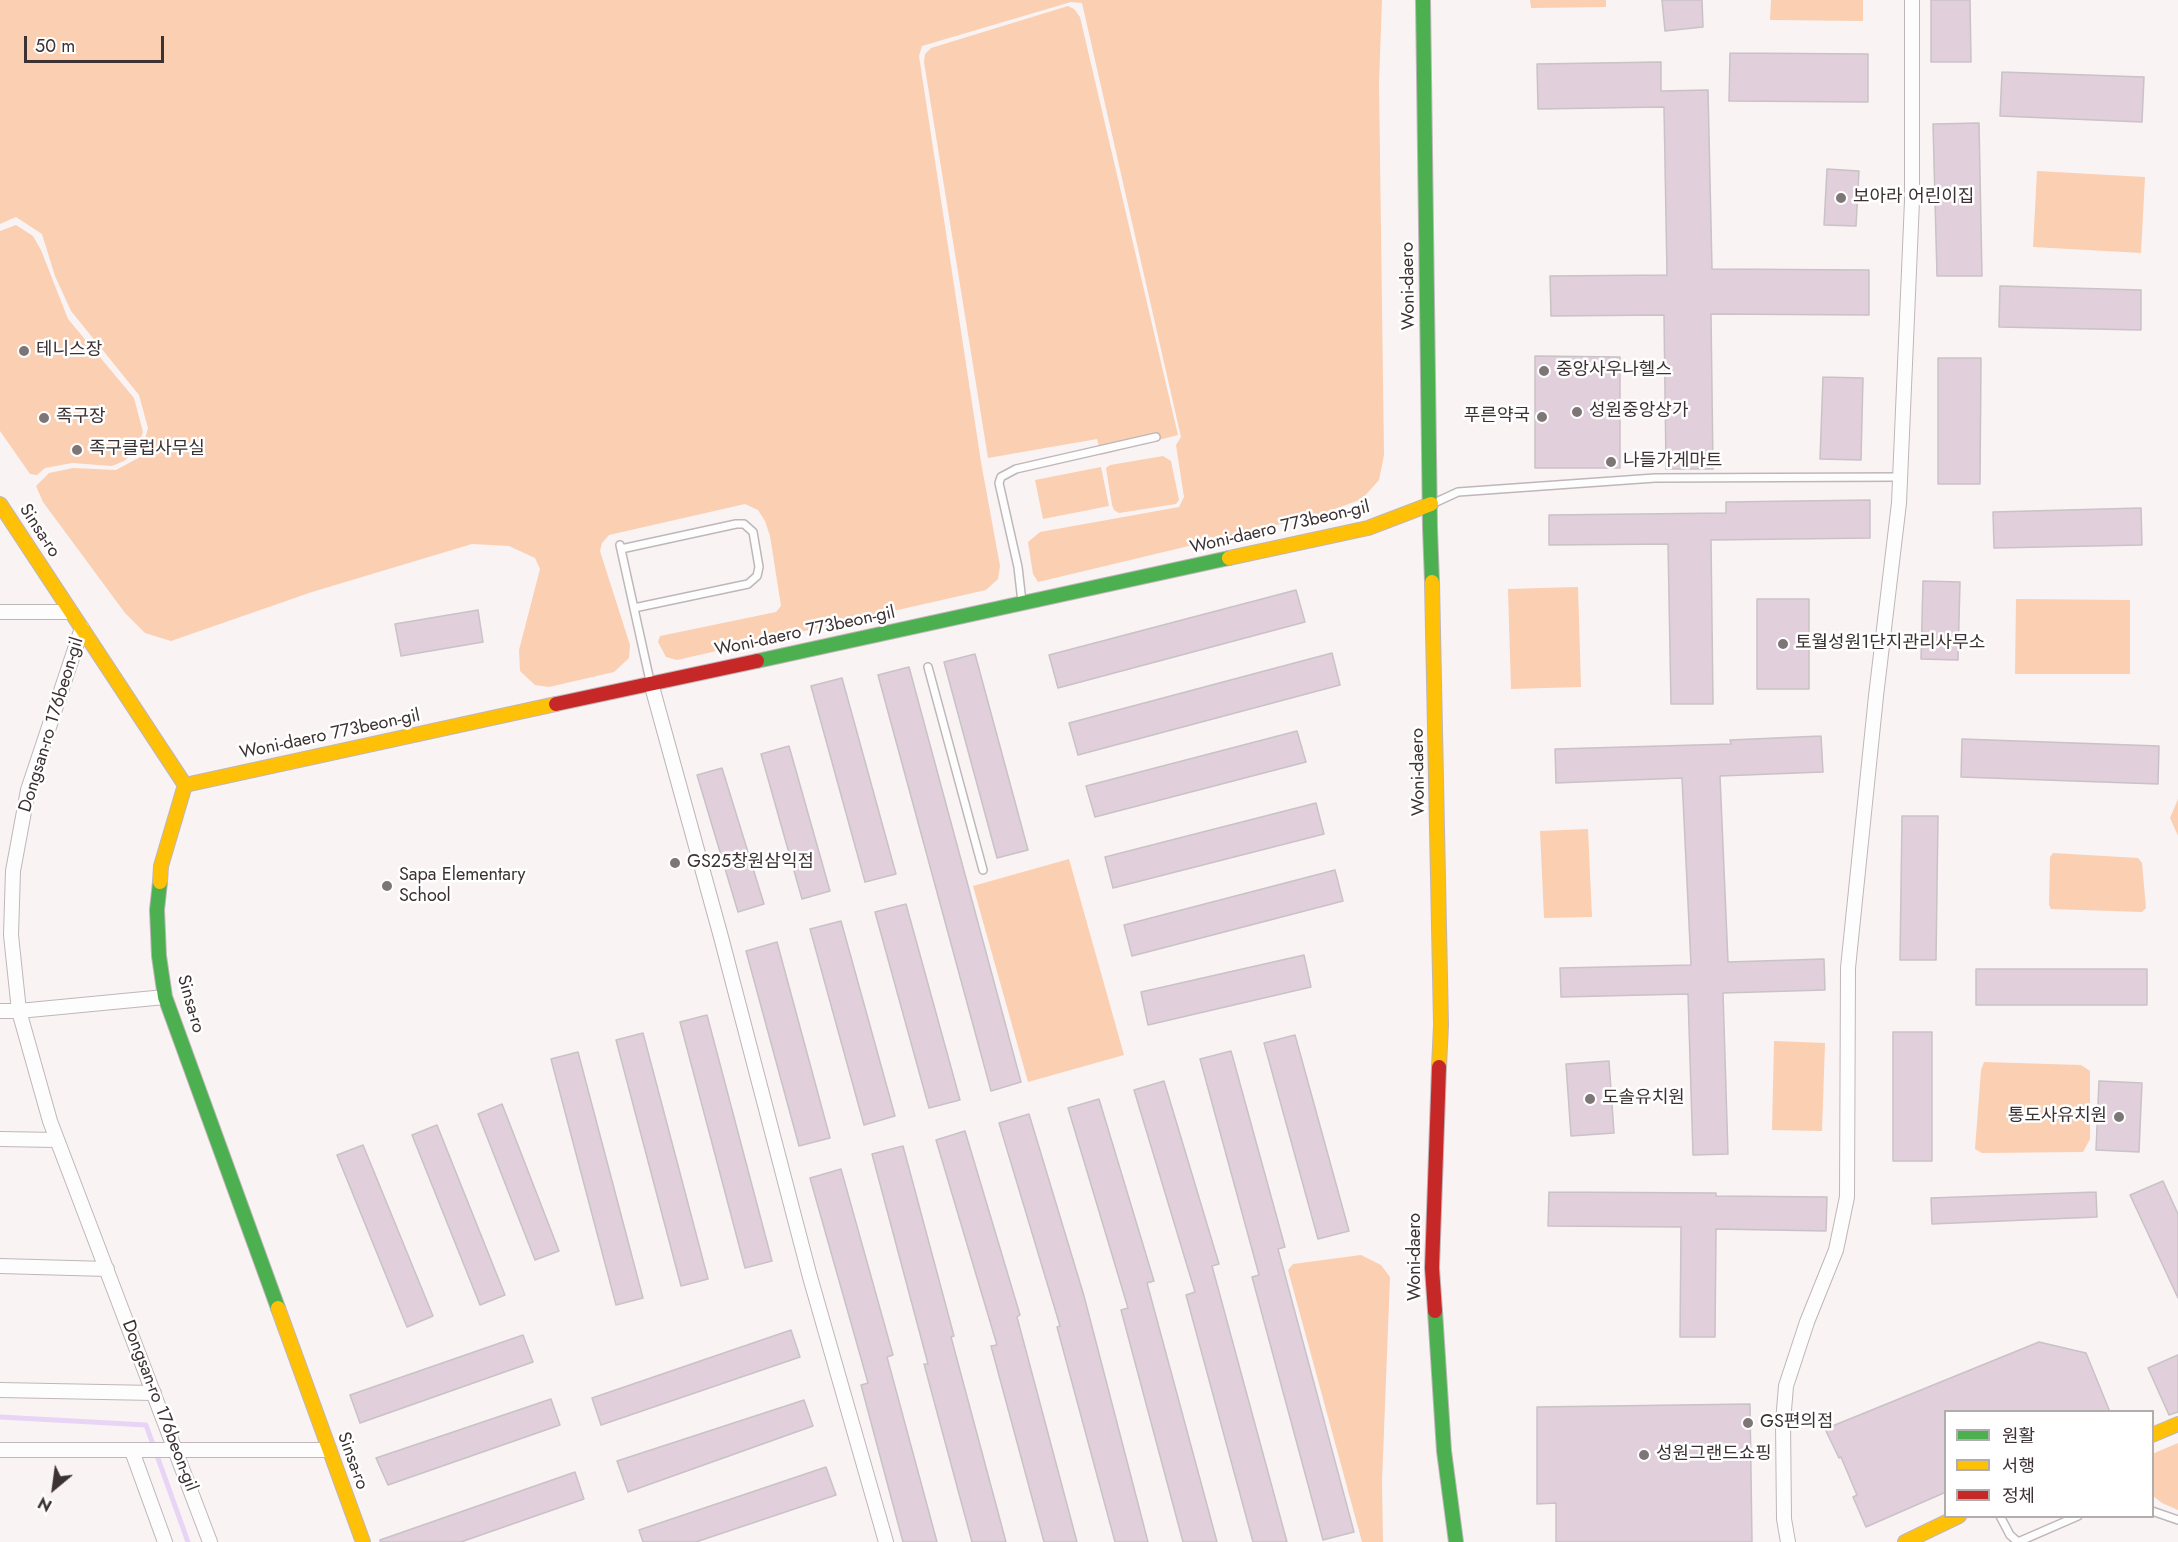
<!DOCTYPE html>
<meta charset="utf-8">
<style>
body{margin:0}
#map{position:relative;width:2178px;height:1542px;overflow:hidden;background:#f9f3f4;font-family:Jost,"Noto Sans KR",sans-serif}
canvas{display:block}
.legend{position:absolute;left:1944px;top:1410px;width:210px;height:108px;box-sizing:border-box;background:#fff;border:2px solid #b1adad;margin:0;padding:8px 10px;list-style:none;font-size:18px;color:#3c3133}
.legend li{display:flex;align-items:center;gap:12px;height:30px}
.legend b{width:30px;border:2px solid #b1adad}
.north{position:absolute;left:24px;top:1458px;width:60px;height:60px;-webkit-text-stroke:4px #fff;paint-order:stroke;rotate:209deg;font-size:16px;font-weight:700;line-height:24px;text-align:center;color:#3c3133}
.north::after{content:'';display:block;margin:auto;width:21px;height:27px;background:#3c3133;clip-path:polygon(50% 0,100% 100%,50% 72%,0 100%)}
.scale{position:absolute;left:24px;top:36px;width:140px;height:27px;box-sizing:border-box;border:3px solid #3c3133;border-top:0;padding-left:8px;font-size:18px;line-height:21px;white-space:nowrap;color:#3c3133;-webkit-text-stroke:4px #fff;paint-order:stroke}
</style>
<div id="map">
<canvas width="2178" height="1542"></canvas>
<ul class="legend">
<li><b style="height:8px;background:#4caf50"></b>원활</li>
<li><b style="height:8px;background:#ffc107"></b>서행</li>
<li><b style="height:8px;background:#c62828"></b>정체</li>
</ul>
<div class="north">N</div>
<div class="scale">50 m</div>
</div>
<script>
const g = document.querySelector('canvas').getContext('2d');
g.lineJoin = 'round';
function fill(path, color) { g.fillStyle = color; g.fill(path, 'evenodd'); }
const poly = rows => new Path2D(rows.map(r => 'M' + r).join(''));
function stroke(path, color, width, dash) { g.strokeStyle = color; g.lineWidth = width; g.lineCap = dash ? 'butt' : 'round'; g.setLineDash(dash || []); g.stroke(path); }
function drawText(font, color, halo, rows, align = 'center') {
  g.font = font + ' Jost,"Noto Sans KR",sans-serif'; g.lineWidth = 5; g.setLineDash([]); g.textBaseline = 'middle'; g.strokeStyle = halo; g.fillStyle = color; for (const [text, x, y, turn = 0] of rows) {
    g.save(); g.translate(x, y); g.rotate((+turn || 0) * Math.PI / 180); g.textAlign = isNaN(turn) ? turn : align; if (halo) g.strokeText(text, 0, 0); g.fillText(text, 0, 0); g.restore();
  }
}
const green = poly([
 [0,0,1382,0,1379,83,1384,455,1379,480,1362,499,1319,515,1038,582,1033,574,1028,542,1040,532,1179,507,1184,497,1176,445,1181,437,1082,3,1071,2,922,46,919,56,981,462,1000,566,998,579,986,590,677,660,666,657,658,642,660,636,776,612,781,606,770,536,765,521,758,510,745,504,609,535,602,543,600,551,630,645,629,658,614,672,549,687,535,685,520,671,519,650,540,569,535,558,509,546,472,544,312,592,171,641,145,633,125,613,43,502,36,486,49,473,73,468,116,470,140,457,148,428,139,395,71,311,55,276,42,234,16,217,0,224],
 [1530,0,1606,0,1606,7,1531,8],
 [1771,0,1863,0,1863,21,1770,20],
 [1068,6,1074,9,1080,17,1178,435,1101,455,1097,439,988,458,924,62,925,54,931,48],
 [2037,171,2145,177,2141,253,2033,247],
 [16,225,33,236,41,250,68,319,134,398,143,432,136,451,124,461,112,466,72,463,45,468,37,475,30,474,0,431,0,231],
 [1163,456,1171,461,1179,500,1176,504,1119,513,1114,510,1112,505,1106,468,1110,465],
 [1101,467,1109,506,1043,519,1035,480],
 [1578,587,1581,687,1511,689,1508,589],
 [2016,599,2130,600,2130,674,2015,674],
 [2178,799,2178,836,2170,818],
 [1588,829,1592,917,1544,918,1540,831],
 [2053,853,2138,858,2142,863,2146,908,2142,912,2051,909,2049,905,2050,857],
 [1069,859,1124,1055,1028,1082,973,886],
 [1774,1041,1825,1043,1822,1131,1772,1130],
 [1984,1062,2081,1065,2090,1071,2090,1139,2083,1152,1982,1153,1975,1149,1981,1070],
 [1361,1255,1381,1265,1390,1277,1382,1482,1383,1542,1362,1542,1288,1270,1293,1264],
 [2178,1443,2178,1510,2162,1503,2153,1496,2152,1454]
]);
const stream = poly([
 [0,1417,146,1425,188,1542]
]);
const building = poly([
 [1662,0,1702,0,1703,27,1665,31,1662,0],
 [1931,0,1970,0,1971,62,1931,62,1931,0],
 [1730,53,1868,54,1868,102,1729,101,1730,53],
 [1661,62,1661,91,1708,90,1712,269,1869,270,1869,315,1711,314,1713,469,1666,469,1664,315,1551,316,1550,276,1667,275,1664,107,1538,109,1537,64,1661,62],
 [2002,72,2144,77,2142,122,2000,116,2002,72],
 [1979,123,1982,276,1937,276,1933,124,1979,123],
 [1827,169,1859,171,1856,226,1824,225,1827,169],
 [2000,286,2141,290,2141,330,1999,327,2000,286],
 [1535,356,1620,357,1620,468,1535,468,1535,356],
 [1938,358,1981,358,1980,484,1938,484,1938,358],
 [1823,377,1863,378,1861,460,1820,459,1823,377],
 [1870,500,1870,538,1711,540,1713,704,1671,704,1668,544,1549,545,1549,515,1726,513,1726,502,1870,500],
 [2141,508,2142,545,1994,548,1993,512,2141,508],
 [1923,581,1960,582,1958,660,1921,659,1923,581],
 [1296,590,1305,622,1058,688,1049,655,1296,590],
 [1757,599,1809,599,1809,689,1757,689,1757,599],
 [478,610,483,642,401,656,395,624,478,610],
 [1332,653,1340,685,1078,755,1069,723,1332,653],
 [975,654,1028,850,997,858,944,662,975,654],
 [909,667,1021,1082,991,1091,878,675,909,667],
 [842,678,896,874,865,882,811,686,842,678],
 [1297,731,1306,762,1095,817,1086,786,1297,731],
 [1821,736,1823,772,1720,776,1728,962,1824,959,1825,990,1723,993,1728,1154,1693,1155,1688,994,1561,997,1560,968,1691,965,1682,778,1556,783,1555,749,1731,744,1730,740,1821,736],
 [1962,739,2159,746,2158,784,1961,777,1962,739],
 [789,746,830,891,802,899,761,754,789,746],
 [722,768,764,904,738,912,697,775,722,768],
 [1316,803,1324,834,1113,888,1105,857,1316,803],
 [1902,816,1938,816,1936,960,1900,960,1902,816],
 [1335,870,1343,901,1132,956,1124,925,1335,870],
 [906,904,960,1100,929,1108,875,912,906,904],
 [841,921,895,1116,864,1125,810,929,841,921],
 [777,942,830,1138,799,1146,746,951,777,942],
 [1304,955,1311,987,1148,1025,1141,992,1304,955],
 [1976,969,2147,969,2147,1005,1976,1005,1976,969],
 [707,1015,772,1261,745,1268,680,1022,707,1015],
 [1893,1032,1932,1032,1932,1161,1893,1161,1893,1032],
 [643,1033,708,1279,681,1286,616,1040,643,1033],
 [1295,1035,1349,1231,1318,1239,1264,1043,1295,1035],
 [1231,1051,1285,1247,1278,1249,1354,1532,1323,1540,1252,1277,1259,1275,1200,1059,1231,1051],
 [578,1052,643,1298,616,1305,551,1059,578,1052],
 [1609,1061,1614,1133,1571,1136,1566,1064,1609,1061],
 [1164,1081,1219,1264,1212,1266,1287,1542,1253,1542,1186,1295,1195,1292,1134,1090,1164,1081],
 [2099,1081,2142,1083,2139,1152,2096,1150,2099,1081],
 [1099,1099,1154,1281,1147,1283,1217,1542,1183,1542,1121,1310,1128,1308,1068,1108,1099,1099],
 [502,1104,559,1251,535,1260,478,1114,502,1104],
 [1029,1114,1084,1296,1148,1542,1115,1542,1057,1327,1060,1326,999,1123,1029,1114],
 [437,1125,505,1295,480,1305,412,1135,437,1125],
 [965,1131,1020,1315,1017,1317,1077,1542,1044,1542,991,1346,997,1345,936,1140,965,1131],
 [363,1145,433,1316,407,1327,337,1155,363,1145],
 [903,1146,954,1336,951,1337,1006,1542,972,1542,924,1364,928,1364,872,1154,903,1146],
 [841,1169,893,1355,887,1357,937,1542,903,1542,861,1385,868,1383,810,1178,841,1169],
 [2163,1181,2178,1214,2178,1298,2130,1195,2163,1181],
 [1549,1192,1716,1193,1716,1196,1827,1197,1826,1231,1716,1229,1715,1337,1680,1337,1681,1227,1548,1226,1549,1192],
 [2096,1192,2097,1217,1932,1224,1931,1198,2096,1192],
 [791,1330,800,1357,601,1425,592,1398,791,1330],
 [523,1335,533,1362,360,1423,350,1395,523,1335],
 [2039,1342,2086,1353,2110,1412,1946,1412,1946,1492,1866,1527,1853,1497,1857,1495,1841,1457,1839,1458,1825,1429,2039,1342],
 [2178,1355,2178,1412,2169,1415,2148,1368,2178,1355],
 [551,1399,560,1425,388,1485,376,1458,551,1399],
 [804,1400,813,1426,628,1492,617,1461,804,1400],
 [1750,1404,1752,1542,1556,1542,1556,1503,1537,1504,1537,1407,1750,1404],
 [826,1467,836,1495,696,1542,643,1542,639,1530,826,1467],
 [575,1472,584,1499,461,1542,380,1542,380,1540,575,1472]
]);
const lane = poly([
 [1434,503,1458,492,1655,478,1900,477],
 [620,545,650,681],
 [621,549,736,524,744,524,753,532,759,567,757,576,748,584,634,608],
 [1022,602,1018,567,999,483,1001,477,1016,469,1156,437],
 [928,667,983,870],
 [2152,1511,2178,1520],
 [2000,1516,2010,1535,2018,1542,2078,1516]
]);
const street = poly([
 [0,612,71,612],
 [82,628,28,790,13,871,11,935,19,1011,50,1121,210,1542],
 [651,683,721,937,810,1277,886,1542],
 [0,1011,19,1011,165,997],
 [0,1139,57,1140],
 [0,1266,107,1269],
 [0,1390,154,1393],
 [0,1450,329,1450],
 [132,1451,165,1542],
 [1788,1542,1784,1519,1783,1422,1786,1386,1807,1322,1836,1250,1847,1197,1848,968,1876,696,1899,503,1912,201,1912,0]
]);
const fast = poly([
 [1423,0,1430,528,1432,582],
 [757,661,1229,558],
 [160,882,157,910,159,956,165,997,278,1308],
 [1435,1311,1444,1451,1456,1542]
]);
const slow = poly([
 [0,504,185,785,161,866,160,882],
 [1229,558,1368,528,1431,504],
 [1432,582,1441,1025,1439,1067],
 [185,785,556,704],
 [278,1308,363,1542],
 [2152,1435,2178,1424],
 [1905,1542,1959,1516]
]);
const jam = poly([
 [556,704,757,661],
 [1435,1311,1432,1268,1439,1067]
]);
const markers = [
 [1841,198,6,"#7e7577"],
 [24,351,6,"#7e7577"],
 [1544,371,6,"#7e7577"],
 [1577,412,6,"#7e7577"],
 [1542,417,6,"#7e7577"],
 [44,418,6,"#7e7577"],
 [77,450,6,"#7e7577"],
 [1611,462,6,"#7e7577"],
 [1783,644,6,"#7e7577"],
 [675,863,6,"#7e7577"],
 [387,886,6,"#7e7577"],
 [1590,1099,6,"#7e7577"],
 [2119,1117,6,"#7e7577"],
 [1748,1423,6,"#7e7577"],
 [1644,1455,6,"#7e7577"]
];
const poiNames = [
 ["보아라 어린이집",1853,198],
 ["테니스장",36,351],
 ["중앙사우나헬스",1556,371],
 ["성원중앙상가",1589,412],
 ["푸른약국",1530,417,"right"],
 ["족구장",56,418],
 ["족구클럽사무실",89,450],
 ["나들가게마트",1623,462],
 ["토월성원1단지관리사무소",1795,644],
 ["GS25창원삼익점",687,863],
 ["Sapa Elementary",399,876],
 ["School",399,897],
 ["도솔유치원",1602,1099],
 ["통도사유치원",2107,1117,"right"],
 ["GS편의점",1760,1423],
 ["성원그랜드쇼핑",1656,1455]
];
const streetNames = [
 ["Woni-daero",1409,286,-91],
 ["Woni-daero 773beon-gil",1280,528,-13],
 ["Sinsa-ro",39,531,57],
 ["Woni-daero 773beon-gil",805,632,-12],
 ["Dongsan-ro 176beon-gil",52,725,-73],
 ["Woni-daero 773beon-gil",330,735,-12],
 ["Woni-daero",1419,772,-91],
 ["Sinsa-ro",190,1004,74],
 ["Woni-daero",1416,1257,-90],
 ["Dongsan-ro 176beon-gil",159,1406,69],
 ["Sinsa-ro",352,1461,70]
];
fill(green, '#fbcfb2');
stroke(stream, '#e8d4f5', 5);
fill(building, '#e1cfdb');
stroke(building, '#c9c2c6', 1.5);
stroke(lane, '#bfb6b9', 10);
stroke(street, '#bfb6b9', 16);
stroke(fast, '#bfb6b9', 16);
stroke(slow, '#bfb6b9', 16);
stroke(jam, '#bfb6b9', 16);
stroke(lane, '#fefdfd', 7);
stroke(street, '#fefdfd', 14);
stroke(fast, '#4caf50', 14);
stroke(slow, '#ffc107', 14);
stroke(jam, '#c62828', 14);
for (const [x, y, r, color] of markers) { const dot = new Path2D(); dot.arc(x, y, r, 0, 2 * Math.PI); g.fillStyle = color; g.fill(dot); stroke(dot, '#fff', 2); }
drawText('18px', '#3c3133', '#fff', poiNames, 'left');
drawText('18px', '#3c3133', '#fff', streetNames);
</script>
